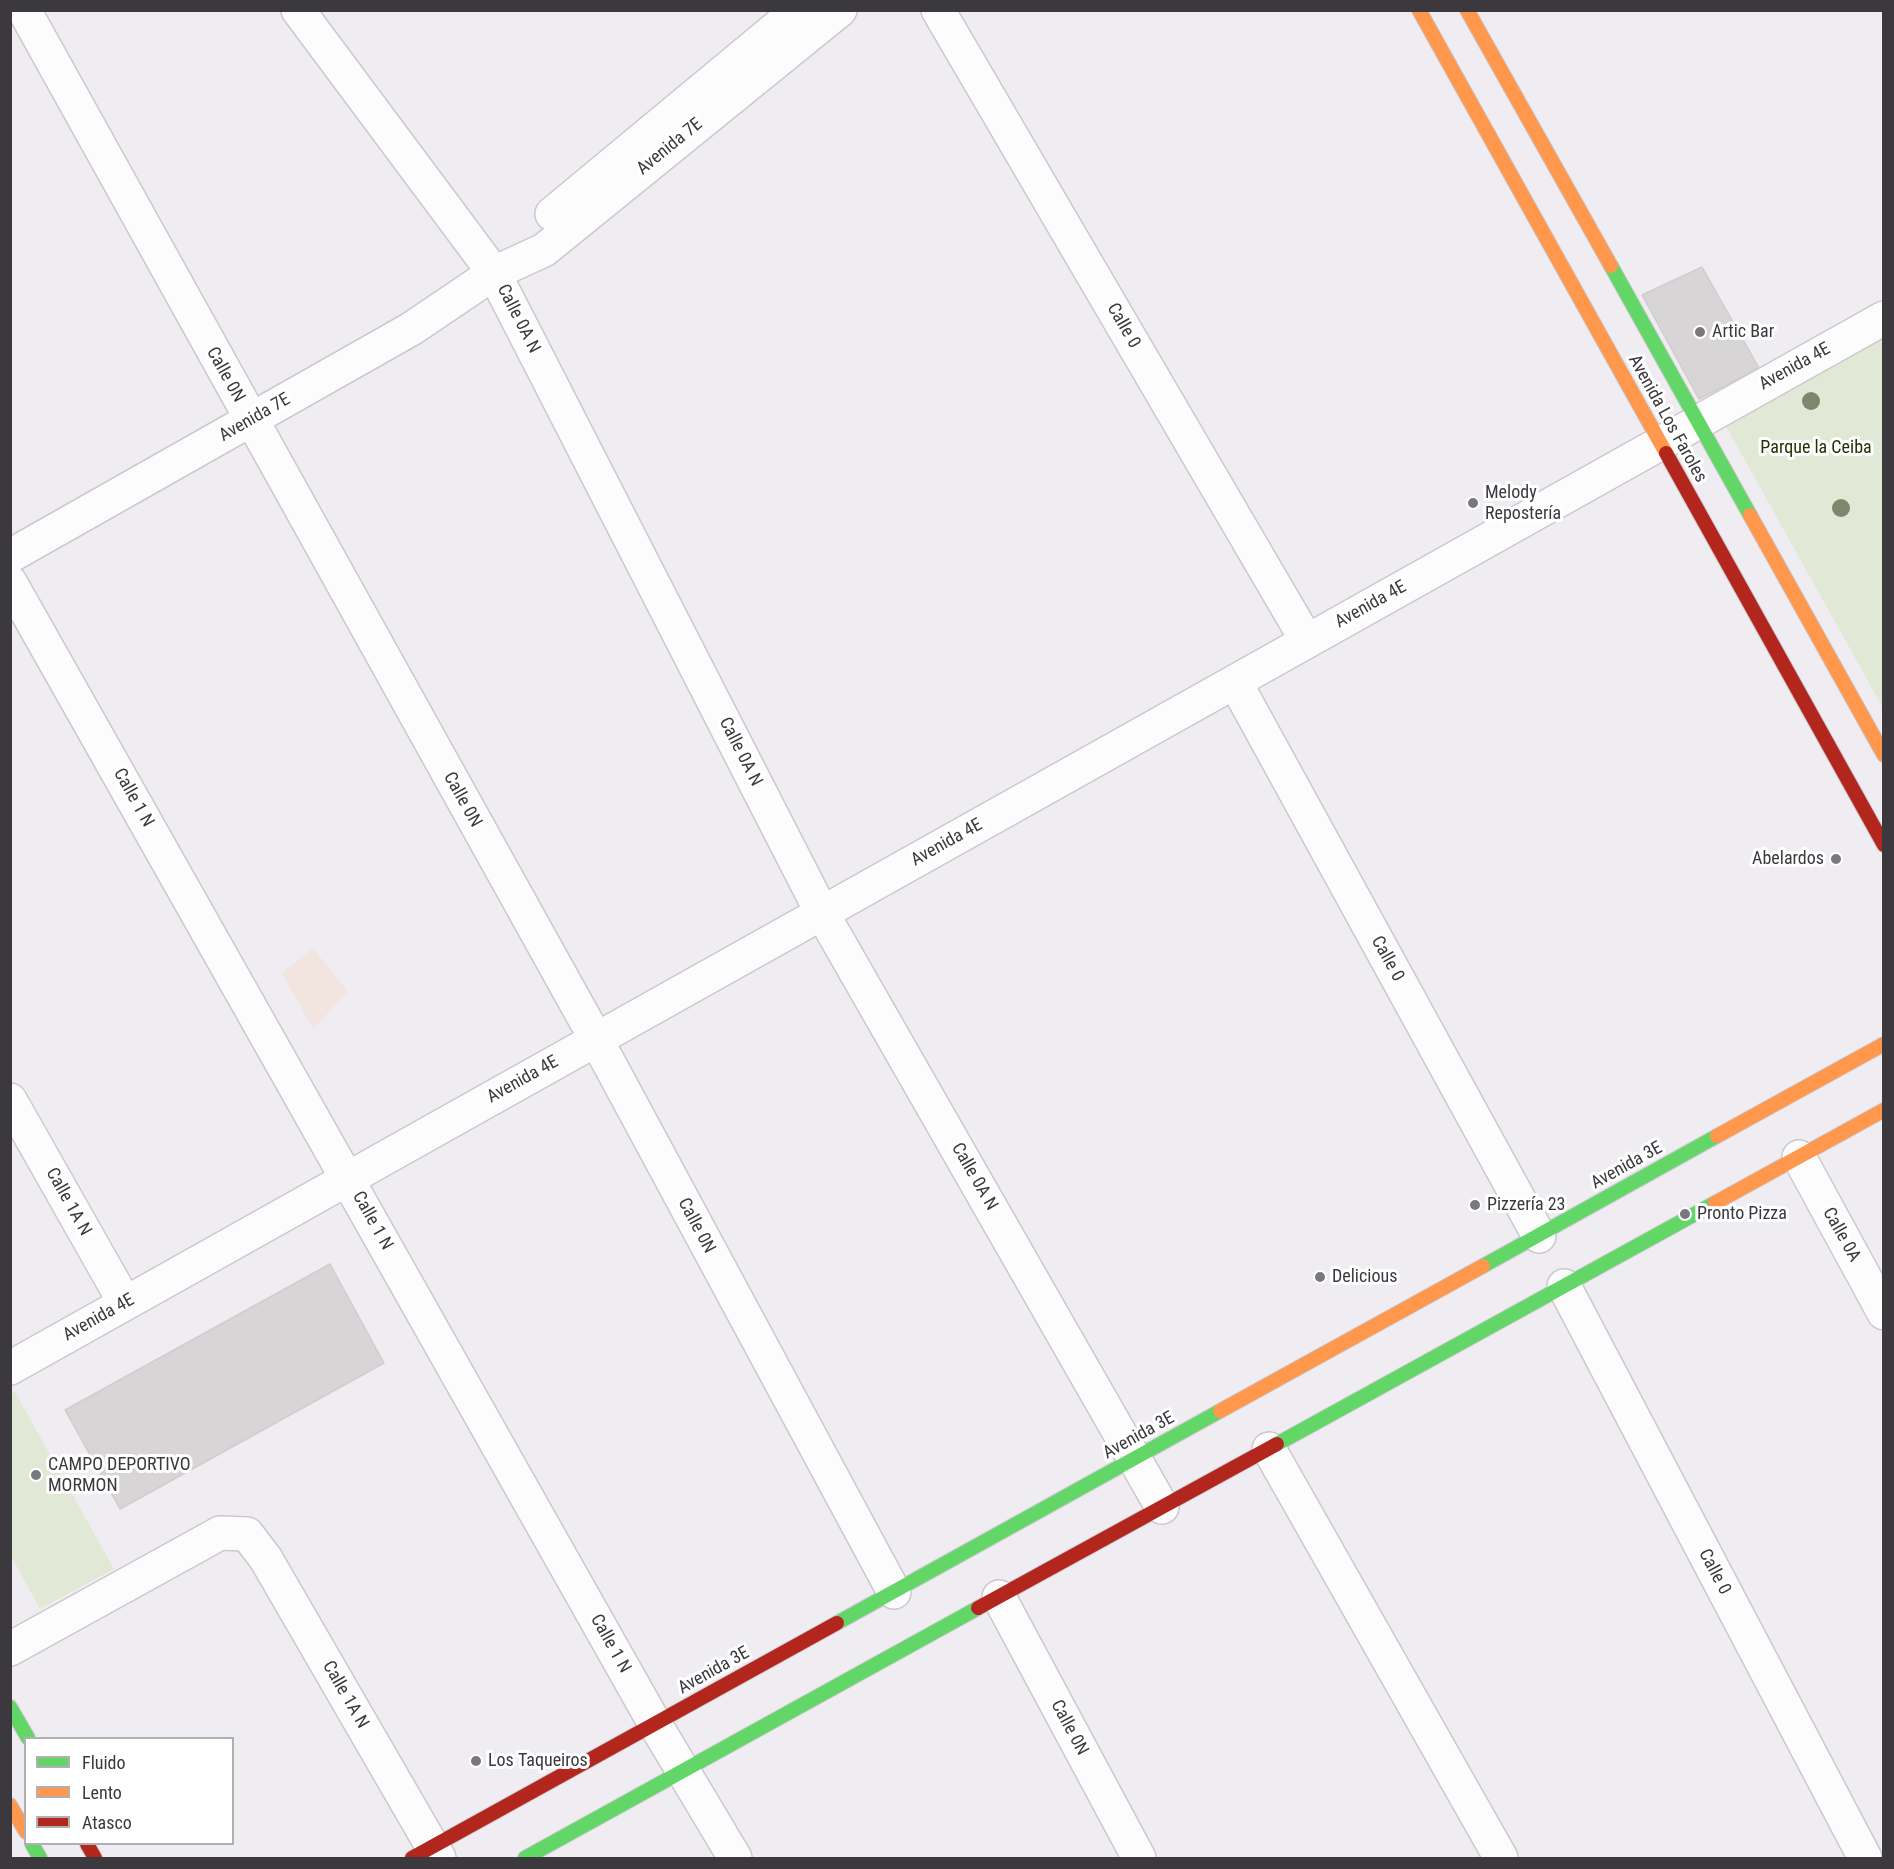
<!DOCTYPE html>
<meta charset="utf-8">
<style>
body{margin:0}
#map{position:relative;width:1894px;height:1869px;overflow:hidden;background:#efedf2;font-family:"Roboto Condensed",sans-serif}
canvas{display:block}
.frame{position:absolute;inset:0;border:12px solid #3b393d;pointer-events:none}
.legend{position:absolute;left:24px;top:1737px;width:210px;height:108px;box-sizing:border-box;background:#fff;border:2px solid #b1b0b1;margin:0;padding:8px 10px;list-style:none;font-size:18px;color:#3b393d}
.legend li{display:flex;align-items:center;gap:12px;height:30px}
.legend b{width:30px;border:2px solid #b1b0b1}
</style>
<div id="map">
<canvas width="1894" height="1869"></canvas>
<div class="frame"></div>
<ul class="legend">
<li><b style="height:8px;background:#63d668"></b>Fluido</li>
<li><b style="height:8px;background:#ff974d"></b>Lento</li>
<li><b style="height:8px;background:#b3261e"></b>Atasco</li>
</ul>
</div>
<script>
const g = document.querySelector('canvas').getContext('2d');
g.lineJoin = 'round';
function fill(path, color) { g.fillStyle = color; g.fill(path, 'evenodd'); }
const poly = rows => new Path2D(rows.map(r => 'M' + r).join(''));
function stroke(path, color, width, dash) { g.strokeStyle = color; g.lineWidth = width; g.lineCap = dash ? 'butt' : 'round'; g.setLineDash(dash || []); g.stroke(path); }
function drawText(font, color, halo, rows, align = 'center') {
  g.font = font + ' "Roboto Condensed",sans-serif'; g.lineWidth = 6; g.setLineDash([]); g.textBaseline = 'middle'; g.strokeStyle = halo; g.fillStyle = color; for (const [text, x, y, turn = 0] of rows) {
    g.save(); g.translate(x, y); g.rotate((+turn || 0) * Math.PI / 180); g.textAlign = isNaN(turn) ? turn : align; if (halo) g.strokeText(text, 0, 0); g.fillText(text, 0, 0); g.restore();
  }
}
const commercial = poly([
 [313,948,348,992,313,1029,282,973]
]);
const green = poly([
 [1883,335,1883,708,1723,421],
 [15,1392,114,1569,40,1609,11,1556,10,1394]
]);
const building = poly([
 [1702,267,1759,368,1699,399,1642,295,1702,267],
 [330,1264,384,1363,120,1509,65,1410,330,1264]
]);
const street = poly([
 [24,10,596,1039,894,1592],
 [298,10,494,273,822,913,1162,1507],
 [938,10,1307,641],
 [552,214,798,10],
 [10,556,411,329,494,273,544,250,840,10],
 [10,582,655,1724,735,1858],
 [1235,682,1539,1236],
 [10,1100,125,1303],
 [1799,1157,1884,1313],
 [1564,1286,1865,1858],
 [10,1368,1884,318],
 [1269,1449,1501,1858],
 [999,1597,1139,1858],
 [10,1649,220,1533,247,1534,266,1559,439,1858]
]);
const fast = poly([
 [1611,266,1750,515],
 [1483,1266,1717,1136],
 [1277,1444,1715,1203],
 [837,1623,1220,1411],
 [10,1707,28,1738],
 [32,1844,40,1858],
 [525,1858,978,1608]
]);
const slow = poly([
 [1419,10,1666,453],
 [1467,10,1611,266],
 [1750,515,1884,755],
 [1717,1136,1884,1044],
 [1715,1203,1884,1110],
 [1220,1411,1483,1266],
 [10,1805,26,1832]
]);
const jam = poly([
 [1666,453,1884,845],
 [978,1608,1277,1444],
 [87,1844,95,1858],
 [412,1858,837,1623]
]);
const trees = [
 [1811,401],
 [1841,508]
];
const markers = [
 [1700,332,6,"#7a787c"],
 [1473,503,6,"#7a787c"],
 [1836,859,6,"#7a787c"],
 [1475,1205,6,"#7a787c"],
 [1685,1214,6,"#7a787c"],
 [1320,1277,6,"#7a787c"],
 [36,1475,6,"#7a787c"],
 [476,1761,6,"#7a787c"]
];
const streetNames = [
 ["Avenida 7E",670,147,-39],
 ["Calle 0A N",518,319,63],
 ["Calle 0",1123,326,60],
 ["Avenida 4E",1795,367,-29],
 ["Calle 0N",225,375,61],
 ["Avenida 7E",255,418,-30],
 ["Avenida Los Faroles",1667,419,61],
 ["Avenida 4E",1371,605,-29],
 ["Calle 0A N",740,752,63],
 ["Calle 1 N",133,798,61],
 ["Calle 0N",462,800,61],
 ["Avenida 4E",947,843,-29],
 ["Calle 0",1387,959,61],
 ["Avenida 4E",523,1080,-29],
 ["Avenida 3E",1627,1166,-29],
 ["Calle 0A N",974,1177,60],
 ["Calle 1A N",68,1202,61],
 ["Calle 1 N",372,1221,61],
 ["Calle 0N",696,1226,62],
 ["Calle 0A",1841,1235,61],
 ["Avenida 4E",99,1318,-29],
 ["Avenida 3E",1139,1436,-29],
 ["Calle 0",1714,1572,62],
 ["Calle 1 N",610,1644,61],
 ["Avenida 3E",714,1671,-29],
 ["Calle 1A N",345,1695,60],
 ["Calle 0N",1069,1728,62]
];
const poiNames = [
 ["Artic Bar",1712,332],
 ["Melody",1485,493],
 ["Repostería",1485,514],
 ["Abelardos",1824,859,"right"],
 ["Pizzería 23",1487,1205],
 ["Pronto Pizza",1697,1214],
 ["Delicious",1332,1277],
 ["CAMPO DEPORTIVO",48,1465],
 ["MORMON",48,1486],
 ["Los Taqueiros",488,1761]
];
const parkNames = [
 ["Parque la Ceiba",1816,448]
];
fill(commercial, '#f2e5e0');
fill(green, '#e1e9d6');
fill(building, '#d8d5d6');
stroke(building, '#cfcdce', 1.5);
stroke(street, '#cbc9ce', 36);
stroke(fast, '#cbc9ce', 16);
stroke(slow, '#cbc9ce', 16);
stroke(jam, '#cbc9ce', 16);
stroke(street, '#fdfcfd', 33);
stroke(fast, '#63d668', 14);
stroke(slow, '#ff974d', 14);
stroke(jam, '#b3261e', 14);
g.fillStyle = '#7f866d';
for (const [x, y] of trees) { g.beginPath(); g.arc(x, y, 9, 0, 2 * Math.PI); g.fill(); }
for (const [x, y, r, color] of markers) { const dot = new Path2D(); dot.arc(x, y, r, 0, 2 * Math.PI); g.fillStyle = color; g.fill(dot); stroke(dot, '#fff', 2); }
drawText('18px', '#3b393d', '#fff', streetNames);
drawText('18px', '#3b393d', '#fff', poiNames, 'left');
drawText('18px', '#233200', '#fff', parkNames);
</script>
